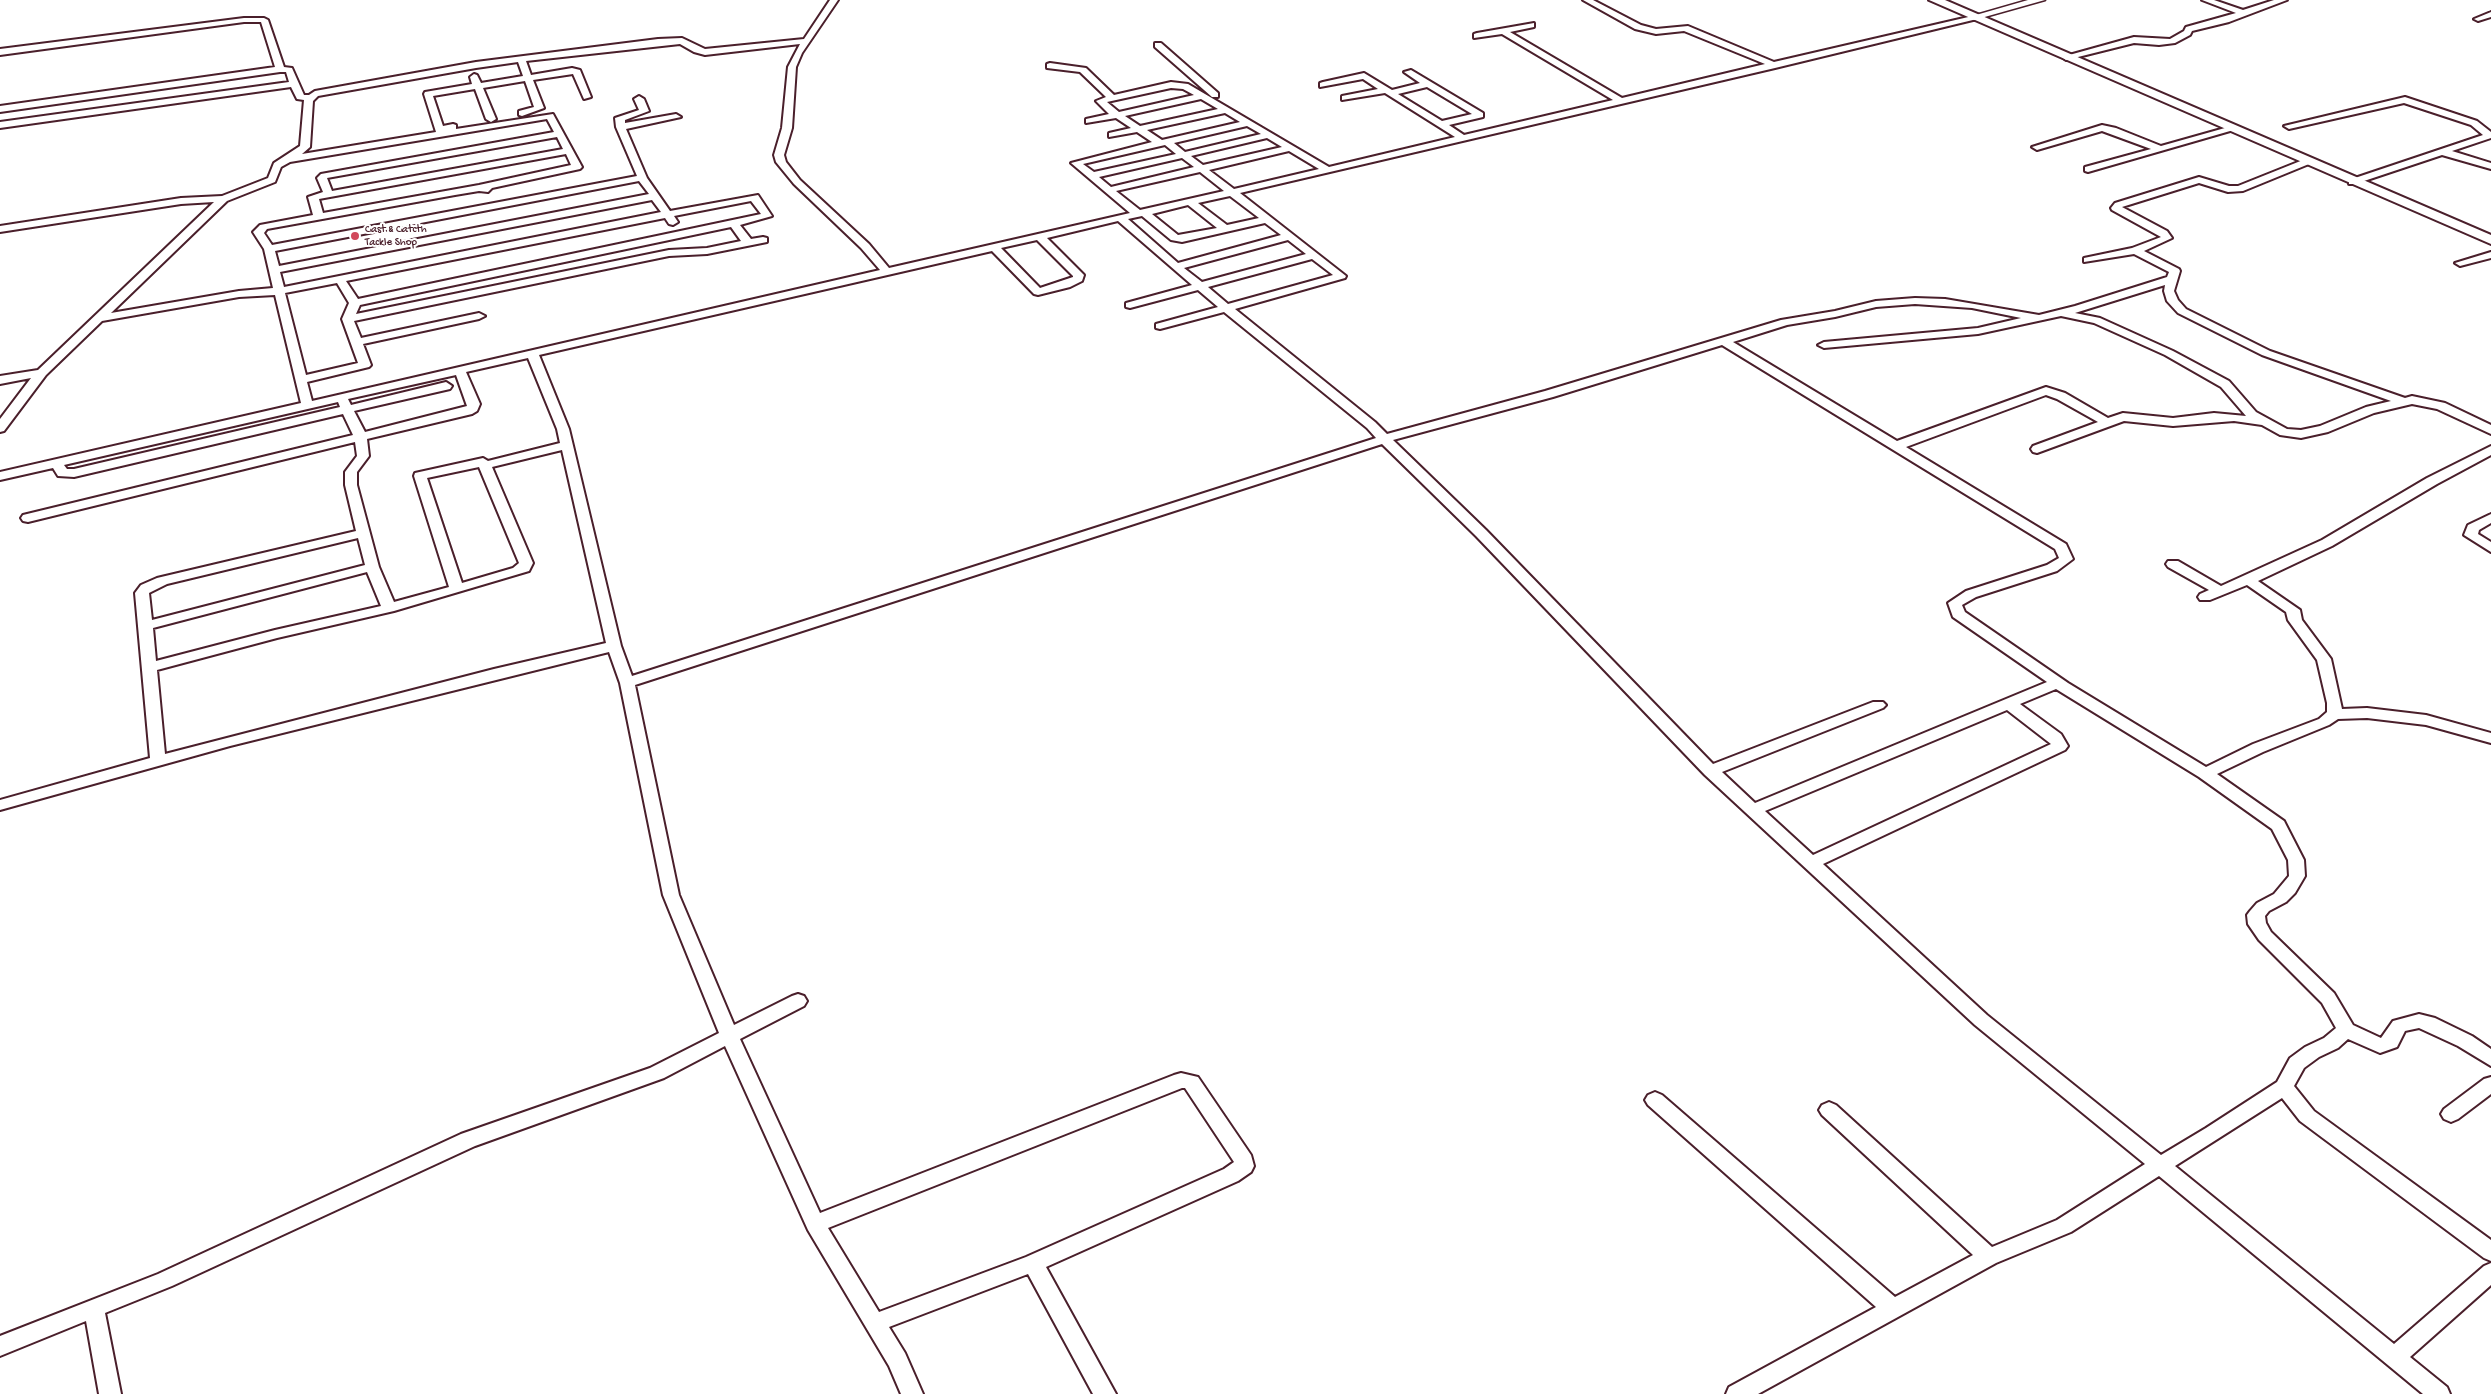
<!DOCTYPE html>
<style>
body{margin:0}
canvas{display:block;background:#fff}
</style>
<canvas width="2491" height="1394"></canvas>
<script>
const g = document.querySelector('canvas').getContext('2d');
g.lineJoin = 'round';
const poly = rows => new Path2D(rows.map(r => 'M' + r).join(''));
function stroke(path, color, width, dash) { g.strokeStyle = color; g.lineWidth = width; g.lineCap = dash ? 'butt' : 'round'; g.setLineDash(dash || []); g.stroke(path); }
function fill(path, color) { g.fillStyle = color; g.fill(path, 'evenodd'); }
function drawText(font, color, halo, rows, align = 'center') {
  g.font = font + ' "Gochi Hand",sans-serif'; g.lineWidth = 4; g.setLineDash([]); g.textBaseline = 'middle'; g.strokeStyle = halo; g.fillStyle = color; for (const [text, x, y, turn = 0] of rows) {
    g.save(); g.translate(x, y); g.rotate((+turn || 0) * Math.PI / 180); g.textAlign = isNaN(turn) ? turn : align; if (halo) g.strokeText(text, 0, 0); g.fillText(text, 0, 0); g.restore();
  }
}
const minor = poly([
 [830,0,838,0,802,53,796,67,792,128,784,155,786,162,800,180,869,244,889,268,1130,213,1071,163,1152,142,1137,132,1109,137,1109,133,1131,128,1116,118,1086,123,1086,119,1109,114,1096,101,1106,97,1080,72,1047,68,1047,64,1050,63,1086,68,1114,95,1171,82,1188,84,1329,167,1455,137,1385,93,1342,100,1342,96,1378,89,1363,79,1320,87,1320,83,1323,82,1364,73,1392,90,1420,83,1404,72,1411,70,1483,113,1483,117,1449,125,1464,135,1613,100,1502,34,1474,38,1474,34,1477,33,1534,23,1534,27,1510,32,1622,98,1765,64,1684,31,1656,34,1635,29,1583,0,1593,0,1641,25,1656,29,1688,26,1774,62,1977,15,1977,19,1775,68,1240,193,1346,276,1345,278,1235,309,1375,422,1387,434,1545,391,1781,320,1835,311,1876,301,1915,298,1945,299,2039,315,2075,306,2167,277,2169,272,2134,254,2084,262,2084,258,2132,248,2161,237,2112,210,2111,208,2115,203,2199,177,2229,186,2238,186,2303,160,2309,160,2309,164,2243,191,2228,192,2199,183,2122,207,2167,231,2172,238,2144,251,2179,269,2180,271,2174,291,2178,300,2186,309,2270,351,2405,398,2412,396,2445,403,2491,425,2491,434,2437,409,2412,404,2374,413,2328,432,2301,438,2280,435,2262,425,2234,421,2173,426,2124,421,2037,453,2033,452,2031,449,2033,446,2098,422,2057,399,2046,395,1906,447,2066,544,2073,559,2057,571,1976,597,1962,605,1965,612,2068,683,2206,767,2253,744,2319,719,2327,712,2327,703,2317,660,2288,620,2286,612,2247,585,2210,600,2200,600,2198,597,2200,594,2209,590,2168,567,2166,564,2168,561,2178,561,2221,586,2322,540,2427,478,2491,446,2491,455,2437,484,2332,546,2258,581,2300,610,2302,620,2331,659,2342,709,2367,708,2426,715,2491,733,2491,743,2426,725,2367,718,2338,719,2329,725,2263,752,2217,774,2284,821,2286,825,2304,860,2305,876,2295,893,2286,902,2269,911,2265,916,2266,923,2271,932,2334,993,2353,1025,2381,1038,2393,1021,2419,1014,2435,1018,2472,1036,2491,1049,2491,1066,2458,1046,2419,1028,2405,1031,2397,1047,2380,1053,2348,1039,2338,1048,2319,1057,2304,1068,2294,1086,2314,1111,2491,1240,2491,1261,2484,1258,2300,1121,2282,1098,2175,1166,2394,1344,2484,1266,2491,1263,2491,1285,2410,1357,2447,1387,2450,1394,2423,1394,2159,1176,2071,1232,1996,1263,1758,1394,1726,1394,1729,1387,1876,1307,1648,1105,1645,1100,1648,1095,1655,1092,1662,1095,1895,1297,1973,1255,1822,1115,1819,1110,1822,1105,1829,1102,1836,1105,1992,1247,2057,1220,2145,1164,1975,1025,1705,775,1476,536,1382,444,635,685,679,895,734,1025,792,996,798,994,804,996,807,1001,804,1006,740,1039,820,1213,1174,1075,1181,1073,1198,1077,1251,1155,1254,1166,1251,1172,1238,1181,1046,1267,1116,1394,1093,1394,1028,1274,889,1327,905,1353,923,1394,901,1394,889,1366,808,1230,725,1046,664,1078,475,1146,172,1286,105,1313,121,1394,99,1394,86,1321,0,1356,0,1336,158,1274,461,1134,650,1068,719,1033,663,895,620,683,609,652,230,746,0,810,0,800,150,758,135,593,141,585,157,578,356,531,345,485,345,472,357,456,355,442,28,522,23,521,21,518,23,515,353,435,343,414,74,477,58,476,53,468,0,480,0,472,301,403,275,295,239,297,102,321,46,375,4,431,0,432,0,419,31,378,0,384,0,376,38,370,214,202,181,204,0,232,0,226,181,198,222,196,268,178,274,163,300,146,304,100,297,99,291,87,0,128,0,122,289,82,286,72,280,72,0,112,0,106,275,67,261,22,244,22,0,55,0,49,244,18,264,18,268,20,284,67,292,68,304,95,309,95,315,91,476,62,658,39,682,38,705,49,804,39,830,0],
 [680,44,694,52,705,55,800,44,788,67,782,128,774,155,776,162,794,184,861,248,880,270,312,401,307,382,369,367,371,365,363,344,479,319,485,316,479,313,361,338,354,321,669,256,707,254,767,242,767,238,763,237,751,239,740,225,772,216,758,195,670,211,647,178,626,129,681,117,676,114,625,123,625,120,649,111,644,99,639,96,634,99,639,110,615,118,616,127,637,176,272,245,264,233,267,229,455,195,479,191,488,192,492,188,580,169,582,167,553,114,456,129,456,125,453,124,443,126,433,96,475,89,486,119,491,122,496,119,483,88,525,81,534,107,519,111,519,115,522,116,544,108,533,80,573,74,584,99,591,97,580,70,572,68,531,75,526,61,680,44],
 [518,62,523,76,481,83,477,75,474,74,470,77,472,84,425,92,424,94,436,132,302,154,310,147,313,101,318,96,476,68,518,62],
 [1427,87,1472,114,1442,121,1398,94,1427,87],
 [1171,88,1183,89,1194,95,1119,112,1107,102,1171,88],
 [1201,99,1218,109,1140,126,1125,116,1201,99],
 [1225,113,1240,122,1162,140,1147,130,1225,113],
 [547,119,554,132,321,174,317,178,323,192,308,197,313,215,260,225,253,232,264,249,273,288,239,291,111,313,227,201,275,182,281,167,290,162,547,119],
 [1247,126,1261,134,1185,152,1174,143,1247,126],
 [557,137,563,149,332,191,327,178,557,137],
 [1267,138,1282,147,1203,165,1191,156,1267,138],
 [1165,145,1176,154,1094,172,1083,164,1165,145],
 [1289,151,1319,169,1234,189,1209,170,1289,151],
 [566,154,571,165,479,185,323,213,319,199,566,154],
 [1182,158,1194,167,1111,187,1099,177,1182,158],
 [1200,172,1224,191,1140,210,1116,191,1200,172],
 [639,181,649,194,279,266,275,251,639,181],
 [1230,196,1259,218,1227,225,1198,203,1230,196],
 [652,200,661,212,284,287,280,272,652,200],
 [751,201,761,214,358,299,346,281,665,218,669,224,673,225,678,222,674,216,751,201],
 [1188,205,1217,228,1178,235,1152,214,1188,205],
 [1142,216,1171,240,1182,242,1265,223,1281,235,1178,263,1128,219,1142,216],
 [1118,221,1192,285,1126,303,1126,307,1130,308,1198,290,1218,307,1156,324,1156,328,1160,329,1224,312,1367,428,1376,438,632,676,621,646,569,429,539,355,992,251,1034,294,1038,295,1070,287,1082,281,1084,275,1047,238,1118,221],
 [731,227,741,241,707,248,669,250,356,314,360,305,731,227],
 [1037,240,1073,276,1073,277,1040,288,1001,248,1037,240],
 [1288,240,1306,254,1202,282,1184,268,1288,240],
 [1312,259,1333,275,1228,304,1208,287,1312,259],
 [337,283,349,303,342,319,358,363,306,375,285,293,337,283],
 [2165,285,2164,291,2167,301,2178,313,2262,355,2391,401,2366,407,2320,426,2301,430,2287,429,2256,412,2229,381,2173,351,2100,318,2075,313,2165,285],
 [1915,304,1972,308,2021,318,1978,328,1824,342,1818,345,1824,348,1978,334,2061,316,2094,323,2165,355,2221,387,2246,416,2214,413,2173,418,2123,413,2108,418,2065,393,2046,387,1897,441,1733,342,1787,325,1835,317,1876,307,1915,304],
 [1722,345,2055,549,2059,558,2047,565,1966,591,1948,603,1953,617,2047,682,1755,803,1722,772,1883,708,1886,705,1883,702,1873,702,1713,764,1486,530,1393,440,1553,397,1722,345],
 [528,358,557,429,560,443,488,461,483,458,415,473,414,476,449,587,394,602,379,567,357,485,357,472,369,456,367,439,472,414,477,411,480,404,466,372,528,358],
 [456,375,467,406,365,432,354,411,450,389,452,386,446,382,351,405,348,399,456,375],
 [338,402,340,407,74,469,67,469,64,465,338,402],
 [562,450,606,643,494,669,165,754,157,670,277,638,394,611,529,571,533,563,492,467,562,450],
 [479,467,519,563,513,568,462,583,427,478,479,467],
 [358,538,365,565,152,620,149,593,167,584,358,538],
 [367,572,381,606,275,630,156,661,153,628,367,572],
 [2056,689,2199,777,2272,829,2288,860,2289,876,2274,894,2257,903,2250,911,2247,915,2248,924,2259,940,2322,1003,2336,1028,2324,1038,2305,1047,2290,1058,2277,1082,2206,1128,2161,1155,1987,1015,1823,864,2065,750,2068,746,2061,734,2020,704,2056,689],
 [2007,710,2051,744,1813,855,1765,811,2007,710],
 [1182,1088,1185,1088,1234,1162,1224,1169,1026,1257,879,1312,828,1228,1182,1088],
 [2202,0,2214,0,2243,10,2274,0,2287,0,2229,22,2192,31,2190,35,2175,43,2159,45,2134,43,2066,60,2062,57,2134,37,2170,39,2184,31,2186,27,2236,13,2202,0],
 [2491,12,2491,17,2478,21,2474,19,2491,12],
 [1155,43,1161,43,1218,93,1218,97,1212,97,1155,47,1155,43],
 [2405,97,2477,121,2491,132,2491,138,2452,151,2491,163,2491,169,2442,155,2355,184,2349,184,2349,180,2483,135,2471,125,2404,103,2289,129,2284,126,2405,97],
 [2102,125,2116,128,2161,146,2232,126,2237,129,2088,172,2085,171,2085,167,2151,149,2102,131,2037,150,2032,147,2102,125],
 [2491,252,2491,258,2460,266,2455,263,2491,252],
 [2491,514,2491,523,2479,530,2478,534,2491,542,2491,552,2464,535,2468,525,2491,514],
 [2491,1077,2491,1094,2458,1119,2451,1122,2444,1119,2441,1114,2444,1109,2484,1079,2491,1077]
]);
const tertiary = poly([
 [2028,0,2045,0,1974,20,1969,17,2028,0]
]);
const secondary = poly([
 [1929,0,1945,0,2491,235,2491,244,1929,0]
]);
const markers = [
 [355,236,5,"#d1495b"]
];
const farPoinames = [
 ["Cast & Catcth",365,230],
 ["Tackle Shop",365,243]
];
stroke(minor, '#4a1f2b', 4);
stroke(tertiary, '#4a1f2b', 3);
stroke(secondary, '#4a1f2b', 4);
fill(minor, '#fff');
fill(tertiary, '#fff');
fill(secondary, '#fff');
for (const [x, y, r, color] of markers) { const dot = new Path2D(); dot.arc(x, y, r, 0, 2 * Math.PI); g.fillStyle = color; g.fill(dot); stroke(dot, '#fff', 2); }
drawText('11px', '#4a1f2b', '#fff', farPoinames, 'left');
</script>
